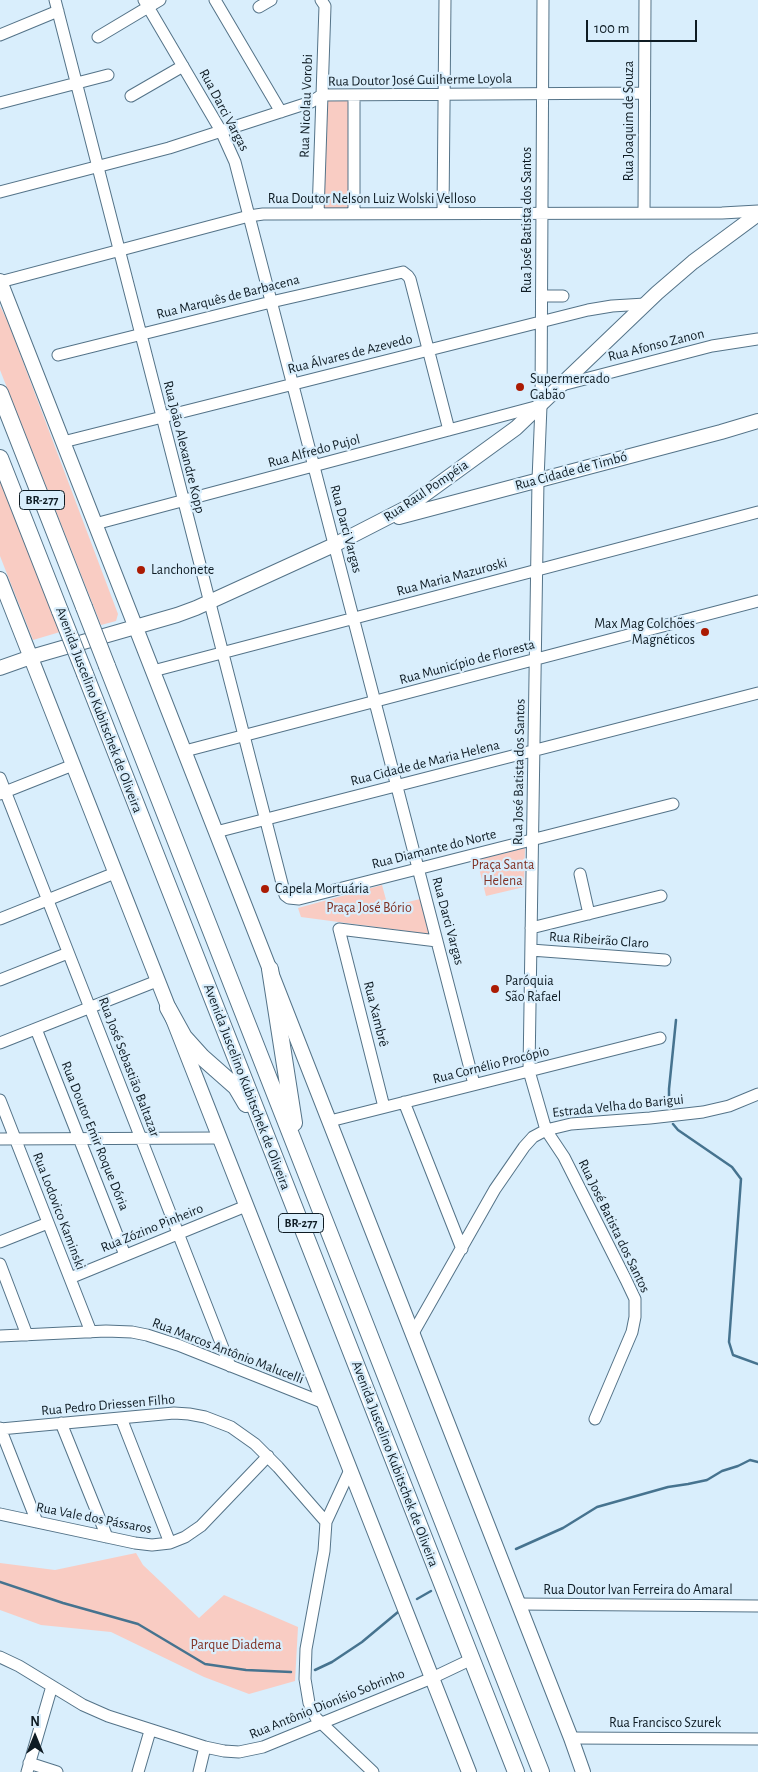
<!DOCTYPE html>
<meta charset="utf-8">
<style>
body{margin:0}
#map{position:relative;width:758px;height:1772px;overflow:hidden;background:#d9eefc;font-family:"Alegreya Sans",sans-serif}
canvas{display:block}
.north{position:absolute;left:10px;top:1712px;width:50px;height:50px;-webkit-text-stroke:4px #d9eefc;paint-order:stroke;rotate:0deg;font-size:14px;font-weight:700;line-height:20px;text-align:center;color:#0f1c24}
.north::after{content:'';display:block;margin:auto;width:18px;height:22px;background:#0f1c24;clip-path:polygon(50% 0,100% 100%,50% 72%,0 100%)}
.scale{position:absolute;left:586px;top:20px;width:111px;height:22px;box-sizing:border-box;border:2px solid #0f1c24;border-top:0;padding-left:6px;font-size:15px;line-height:18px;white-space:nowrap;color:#0f1c24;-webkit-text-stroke:4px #d9eefc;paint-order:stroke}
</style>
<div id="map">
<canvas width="758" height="1772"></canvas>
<div class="north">N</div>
<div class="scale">100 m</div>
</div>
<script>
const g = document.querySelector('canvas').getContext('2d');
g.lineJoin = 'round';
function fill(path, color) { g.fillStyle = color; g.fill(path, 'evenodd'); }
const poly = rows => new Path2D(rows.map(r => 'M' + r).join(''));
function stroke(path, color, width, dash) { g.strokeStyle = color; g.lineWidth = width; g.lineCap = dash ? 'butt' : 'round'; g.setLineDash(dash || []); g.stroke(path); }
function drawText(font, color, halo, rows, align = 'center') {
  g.font = font + ' "Alegreya Sans",sans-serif'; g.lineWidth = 4.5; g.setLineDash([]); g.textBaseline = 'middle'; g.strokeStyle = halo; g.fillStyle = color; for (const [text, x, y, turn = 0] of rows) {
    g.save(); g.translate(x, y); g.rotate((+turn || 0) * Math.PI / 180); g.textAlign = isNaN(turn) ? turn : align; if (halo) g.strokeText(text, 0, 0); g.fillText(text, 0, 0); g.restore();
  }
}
const green = poly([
 [324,100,351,100,351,209,323,209],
 [0,306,8,322,118,614,116,621,101,625,0,370],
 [0,480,60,632,33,640,0,556],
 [525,848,524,887,486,896,477,860],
 [382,885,388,907,420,899,429,934,301,917,298,908],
 [136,1553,143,1565,199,1618,224,1595,298,1627,295,1681,249,1694,204,1677,111,1632,41,1625,0,1610,0,1563,55,1570]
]);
const stream = poly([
 [669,1104,669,1089,676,1020],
 [673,1124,678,1130,732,1167,741,1179,729,1342,733,1355,758,1364],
 [516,1549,563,1528,597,1507,668,1487,688,1484,707,1480,722,1471,738,1466,750,1460,758,1462],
 [0,1582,63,1603,138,1624,205,1664,246,1670,291,1672],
 [417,1599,431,1591],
 [315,1670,332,1662,362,1642,398,1612]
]);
const minor = poly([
 [55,0,285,895,289,898,299,899,673,804],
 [144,0,221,131,235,162,474,1084],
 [215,0,281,112],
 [543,0,541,406,538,480,529,1071,546,1130,564,1157,626,1280,635,1299,635,1317,632,1332,595,1419],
 [259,7,271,0],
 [0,35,58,11],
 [98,37,160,0],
 [131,96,183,66],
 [0,103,108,75],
 [0,192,169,148,311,102,322,95,644,93],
 [354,213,354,95],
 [443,213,445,0],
 [644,213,645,0],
 [318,214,325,6,321,0],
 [0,282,249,216,263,214,722,213,758,211],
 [542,296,563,296],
 [58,355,271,302,403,272,408,276,410,279,449,430],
 [562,385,712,346,758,339],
 [63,442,588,310,612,306,645,304],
 [95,524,539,406],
 [153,671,758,512],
 [185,751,758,601],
 [0,778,230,1366],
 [0,794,73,765],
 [216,832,758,693],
 [580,874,589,914],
 [0,919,115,873],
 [531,928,661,896],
 [531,950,665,960],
 [0,980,68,953],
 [36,1029,125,1255],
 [0,1043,157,981],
 [0,1100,91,1332],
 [404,1102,462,1249],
 [384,1107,339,929,437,941],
 [330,1121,660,1038],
 [0,1139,219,1138],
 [0,1242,48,1223],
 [0,1264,27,1335],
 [70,1278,246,1206],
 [412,1335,495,1189,524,1147,533,1137,546,1130,571,1124,650,1118,703,1112,729,1106,758,1094],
 [0,1336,106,1331,132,1332,147,1335,178,1345,324,1403],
 [121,1418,170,1543],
 [61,1423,107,1537],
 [0,1428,37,1522],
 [0,1429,174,1413,189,1414,205,1417,231,1427,255,1444,278,1467,326,1522],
 [350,1470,326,1522,324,1551,306,1649,305,1679,309,1703,316,1718,373,1772],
 [0,1514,135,1543,152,1545,170,1543,185,1537,201,1526,268,1456],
 [518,1604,758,1606],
 [0,1657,19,1666,83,1705,108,1716,205,1747,224,1751,239,1752,263,1747,432,1678,472,1659],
 [571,1738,758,1739],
 [29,1763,57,1772],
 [27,1772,52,1686],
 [138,1772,150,1731],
 [199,1772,205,1747]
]);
const major = poly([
 [0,281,571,1738,583,1772],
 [399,517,721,432,758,421],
 [0,579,469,1772],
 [0,668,31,657,177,615,196,608,334,545,406,508,516,428,657,293,693,262,758,214]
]);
const highway = poly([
 [0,393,84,607],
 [0,458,60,611],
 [107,666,541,1772],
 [85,674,516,1772],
 [270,969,294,1123],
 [168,1008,184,1037,202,1057,236,1087,246,1104]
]);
const highwayBridge = poly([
 [84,607,107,666],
 [60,611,85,674]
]);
const markers = [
 [520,387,5,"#ab1b03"],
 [141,570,5,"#ab1b03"],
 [705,632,5,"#ab1b03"],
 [265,889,5,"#ab1b03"],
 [495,989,5,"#ab1b03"]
];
const shields = [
 [42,500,45],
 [301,1223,45]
];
const shieldNames = [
 ["BR-277",42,500],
 ["BR-277",301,1223]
];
const streetNames = [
 ["Rua Doutor José Guilherme Loyola",420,80,-1],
 ["Rua Nicolau Vorobi",306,106,-88],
 ["Rua Darci Vargas",224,110,62],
 ["Rua Joaquim de Souza",629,121,-90],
 ["Rua Doutor Nelson Luiz Wolski Velloso",372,199],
 ["Rua José Batista dos Santos",527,220,-90],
 ["Rua Marquês de Barbacena",228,297,-14],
 ["Rua Afonso Zanon",656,345,-14],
 ["Rua Álvares de Azevedo",350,354,-14],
 ["Rua João Alexandre Kopp",184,447,76],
 ["Rua Alfredo Pujol",314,451,-15],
 ["Rua Cidade de Timbó",571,471,-15],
 ["Rua Raul Pompéia",426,491,-34],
 ["Rua Darci Vargas",346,529,75],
 ["Rua Maria Mazuroski",452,577,-15],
 ["Rua Município de Floresta",467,662,-15],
 ["Avenida Juscelino Kubitschek de Oliveira",99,710,69],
 ["Rua Cidade de Maria Helena",425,763,-14],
 ["Rua José Batista dos Santos",519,772,-89],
 ["Rua Diamante do Norte",434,849,-14],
 ["Rua Darci Vargas",448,921,75],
 ["Rua Ribeirão Claro",599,940,4],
 ["Rua Xambrê",376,1014,76],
 ["Rua Cornélio Procópio",491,1065,-14],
 ["Rua José Sebastião Baltazar",129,1067,69],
 ["Avenida Juscelino Kubitschek de Oliveira",247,1087,69],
 ["Estrada Velha do Barigui",618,1106,-6],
 ["Rua Doutor Emir Roque Dória",95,1136,68],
 ["Rua Lodovico Kaminski",59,1211,69],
 ["Rua José Batista dos Santos",614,1226,64],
 ["Rua Zózino Pinheiro",152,1228,-22],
 ["Rua Marcos Antônio Malucelli",228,1351,21],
 ["Rua Pedro Driessen Filho",108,1405,-5],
 ["Avenida Juscelino Kubitschek de Oliveira",395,1464,69],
 ["Rua Vale dos Pássaros",94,1518,11],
 ["Rua Doutor Ivan Ferreira do Amaral",638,1590],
 ["Rua Antônio Dionísio Sobrinho",327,1704,-22],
 ["Rua Francisco Szurek",665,1723]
];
const poiNames = [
 ["Supermercado",530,379],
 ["Gabão",530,395],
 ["Lanchonete",151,570],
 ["Max Mag Colchões",695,624,"right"],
 ["Magnéticos",695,640,"right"],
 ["Capela Mortuária",275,889],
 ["Paróquia",505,981],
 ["São Rafael",505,997]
];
const parkNames = [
 ["Praça Santa",503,865],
 ["Helena",503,881],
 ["Praça José Bório",369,908],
 ["Parque Diadema",236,1645]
];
fill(green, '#f9ccc3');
stroke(stream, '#46738f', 2.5);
stroke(minor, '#547388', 13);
stroke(major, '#547388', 16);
stroke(highway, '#547388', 18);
stroke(minor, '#fff', 11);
stroke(major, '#fff', 14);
stroke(highway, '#fff', 16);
stroke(highwayBridge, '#547388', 18, []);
stroke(highwayBridge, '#fff', 16);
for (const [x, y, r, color] of markers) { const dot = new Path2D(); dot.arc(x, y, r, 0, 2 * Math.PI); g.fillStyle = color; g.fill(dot); stroke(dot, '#d9eefc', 2); }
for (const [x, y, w] of shields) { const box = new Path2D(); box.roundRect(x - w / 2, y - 9.5, w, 19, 4); g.fillStyle = '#d9eefc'; g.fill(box); stroke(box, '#0f1c24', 1); }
drawText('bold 12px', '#0f1c24', null, shieldNames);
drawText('14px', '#0f1c24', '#d9eefc', streetNames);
drawText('14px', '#0f1c24', '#d9eefc', poiNames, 'left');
drawText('14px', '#813225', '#d9eefc', parkNames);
</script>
